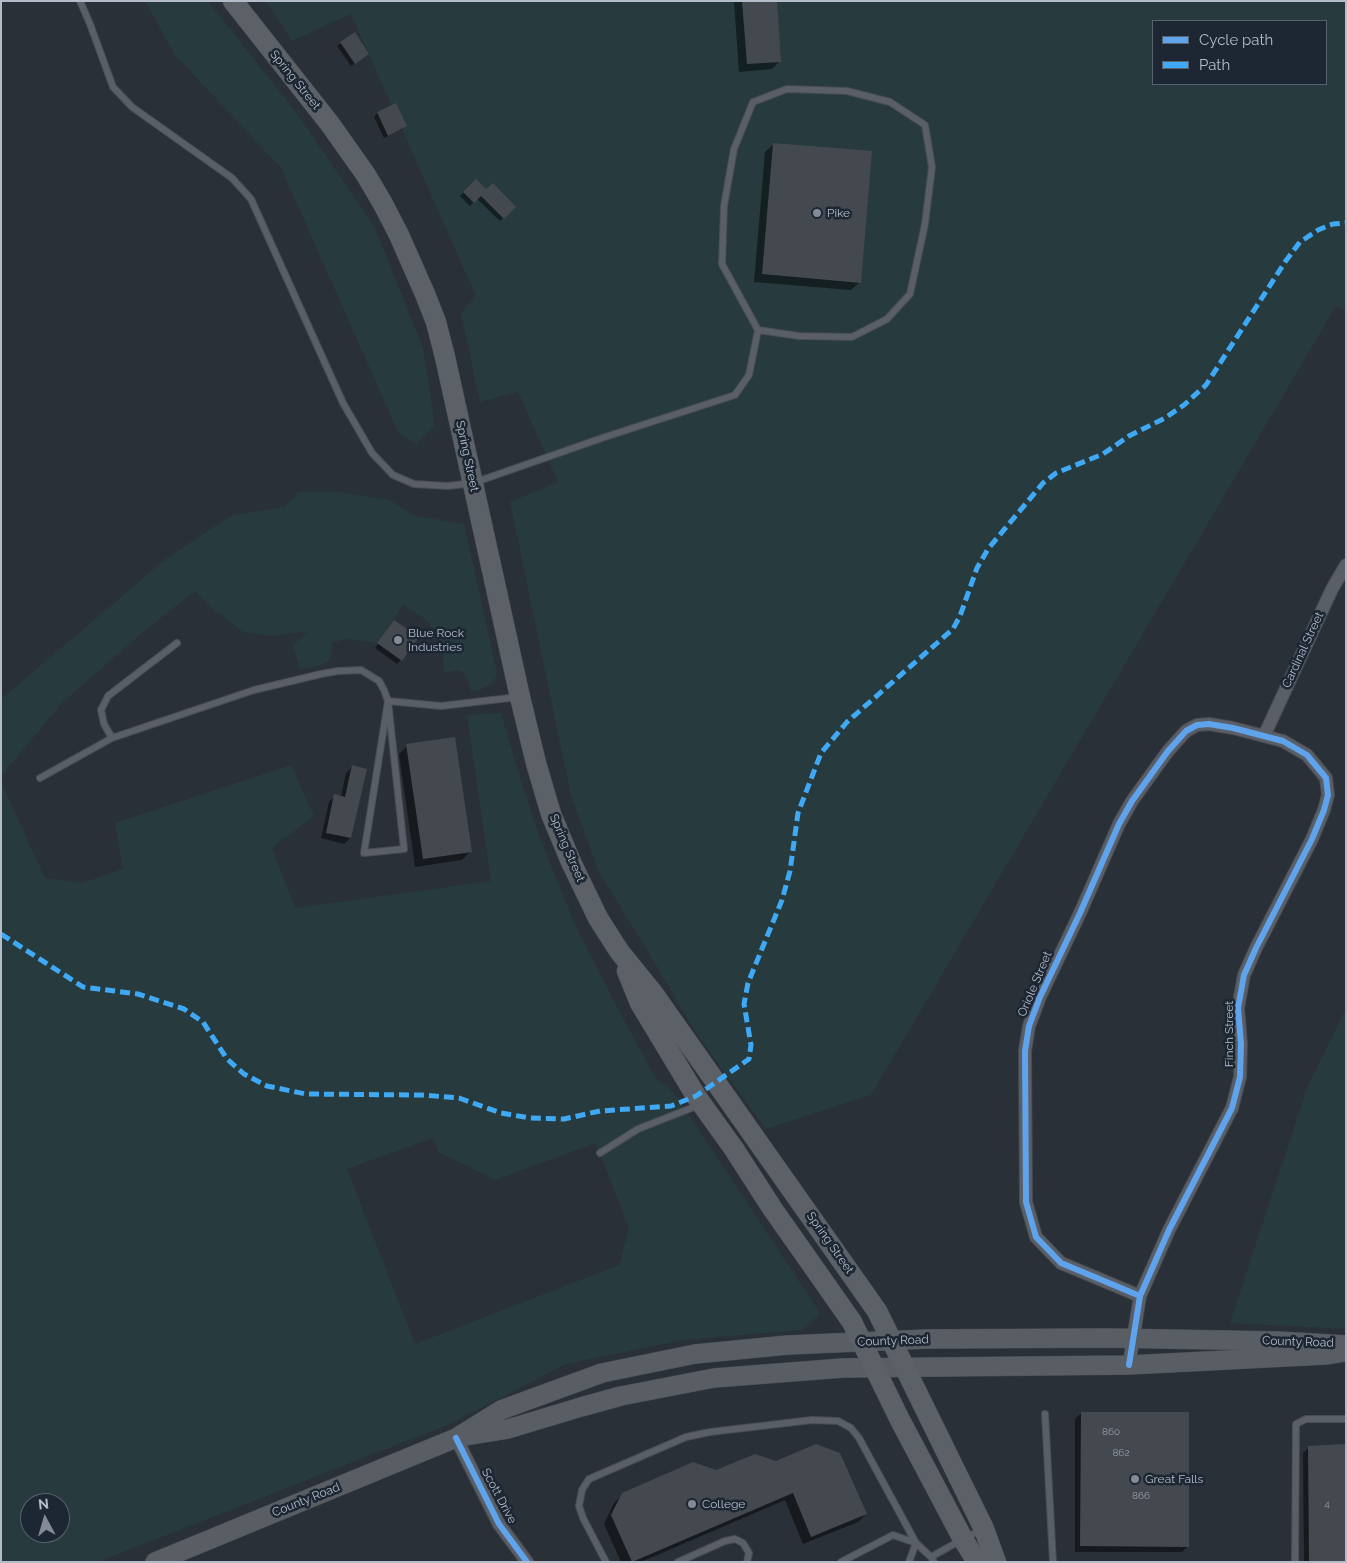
<!DOCTYPE html>
<style>
body{margin:0}
#map{position:relative;width:1347px;height:1563px;overflow:hidden;background:#2a3038;font-family:Raleway,sans-serif}
canvas{display:block}
.frame{position:absolute;inset:0;border:2px solid #b4bcc9;pointer-events:none}
.legend{position:absolute;left:1152px;top:20px;width:175px;height:65px;box-sizing:border-box;background:#1d2633;border:1px solid #59626f;margin:0;padding:6px 9px;list-style:none;font-size:15px;color:#b4bcc9}
.legend li{display:flex;align-items:center;gap:10px;height:25px}
.legend b{width:25px;border:1px solid #59626f}
.north{position:absolute;left:20px;top:1493px;width:50px;height:50px;box-sizing:border-box;background:#1d2633;border:1px solid #59626f;border-radius:50%;rotate:354deg;font-size:14px;font-weight:700;line-height:20px;text-align:center;color:#b4bcc9}
.north::after{content:'';display:block;margin:auto;width:18px;height:22px;background:#848b96;clip-path:polygon(50% 0,100% 100%,50% 72%,0 100%)}
</style>
<div id="map">
<canvas width="1347" height="1563"></canvas>
<div class="frame"></div>
<ul class="legend">
<li><b style="height:6px;background:#60a3ed"></b>Cycle path</li>
<li><b style="height:6px;background:#3fa9f5"></b>Path</li>
</ul>
<div class="north">N</div>
</div>
<script>
const g = document.querySelector('canvas').getContext('2d');
g.lineJoin = 'round';
function fill(path, color) { g.fillStyle = color; g.fill(path, 'evenodd'); }
const poly = rows => new Path2D(rows.map(r => 'M' + r).join(''));
function stroke(path, color, width, dash) { g.strokeStyle = color; g.lineWidth = width; g.lineCap = dash ? 'butt' : 'round'; g.setLineDash(dash || []); g.stroke(path); }
function drawText(font, color, halo, rows, align = 'center') {
  g.font = font + ' Raleway,sans-serif'; g.lineWidth = 5; g.setLineDash([]); g.textBaseline = 'middle'; g.strokeStyle = halo; g.fillStyle = color; for (const [text, x, y, turn = 0] of rows) {
    g.save(); g.translate(x, y); g.rotate((+turn || 0) * Math.PI / 180); g.textAlign = isNaN(turn) ? turn : align; if (halo) g.strokeText(text, 0, 0); g.fillText(text, 0, 0); g.restore();
  }
}
const green = poly([
 [145,1,208,1,298,115,375,228,423,348,435,426,416,444,398,432,281,168,175,55],
 [266,1,1346,1,1346,311,1336,306,871,1095,766,1129,698,1036,644,945,599,872,571,796,510,502,558,482,518,392,480,402,461,313,476,296,351,14,292,41],
 [1153,21,1326,21,1326,84,1153,84],
 [298,492,339,492,389,500,416,516,464,524,497,673,494,682,480,690,471,691,466,675,460,670,444,673,443,650,437,633,425,619,403,605,377,643,345,639,332,643,330,660,320,666,300,669,293,645,308,631,272,636,243,632,215,611,195,591,143,632,63,702,1,776,1,699,167,558,232,515,285,507],
 [501,713,516,765,540,838,576,927,619,1011,655,1077,674,1093,820,1313,803,1330,682,1340,566,1364,450,1424,98,1562,1,1562,1,782,45,878,82,883,123,869,115,823,291,765,314,816,272,848,295,908,491,881,467,715],
 [433,1138,438,1152,495,1180,596,1143,629,1228,619,1265,415,1344,347,1169],
 [30,1503,60,1503,60,1533,30,1533],
 [1346,1008,1346,1329,1230,1323,1307,1088]
]);
const shadow = poly([
 [734,1,776,1,780,61,772,69,739,72],
 [341,43,364,57,351,66,337,46],
 [395,105,406,126,402,129,384,138,374,117,377,113],
 [774,144,860,282,851,290,754,282,765,152],
 [476,180,486,191,515,207,500,221,477,199,470,206,460,196],
 [391,625,401,660,397,664,375,648],
 [407,746,470,852,462,860,415,867,399,754],
 [352,767,350,838,344,844,321,838,329,802,335,796,341,797,346,773],
 [1081,1413,1188,1546,1182,1552,1075,1552,1075,1419],
 [1309,1447,1346,1562,1304,1562,1303,1453],
 [776,1462,866,1514,858,1522,803,1544,785,1500,641,1562,621,1562,604,1524,614,1503,623,1494,716,1471]
]);
const building = poly([
 [742,1,777,1,781,62,747,64],
 [355,32,369,54,355,64,340,42],
 [396,103,407,126,388,136,377,112],
 [773,143,872,151,861,283,762,274],
 [476,179,486,189,493,183,516,207,504,219,481,196,474,203,463,192],
 [394,620,419,637,402,661,377,643],
 [455,737,472,852,423,859,406,744],
 [352,765,367,769,351,838,326,833,334,794,345,797],
 [1081,1412,1189,1412,1189,1547,1080,1546],
 [816,1444,840,1453,867,1514,811,1537,793,1493,632,1562,611,1515,622,1493,693,1462,716,1470,755,1454,776,1461],
 [1346,1444,1346,1562,1309,1562,1308,1446]
]);
const lane = poly([
 [80,1,90,24,113,87,132,107,232,178,251,199,343,403,372,453,393,475,414,484,448,486,473,483,605,437,735,395,749,375,758,330,722,264,724,206,734,149,753,102,787,89,847,91,890,102,925,125,932,167,925,224,910,294,887,319,852,337,799,336,758,330],
 [112,738,104,724,101,710,108,696,177,643],
 [40,778,112,738,254,690,321,674,338,671,361,670,379,681,384,690,388,701,404,849,364,853,388,701,441,706,518,697],
 [600,1153,638,1129,699,1105],
 [1045,1414,1053,1562],
 [606,1562,583,1518,579,1506,582,1490,589,1479,686,1437,710,1432,812,1420,838,1421,851,1428,859,1438,916,1543,931,1557],
 [678,1562,725,1541,735,1539,743,1543,749,1553,747,1562],
 [841,1562,893,1535,916,1543],
 [909,1562,916,1543],
 [934,1562,931,1557,963,1539,981,1530],
 [1295,1562,1296,1424,1306,1419,1346,1419]
]);
const street = poly([
 [1264,736,1332,589,1346,565],
 [1129,1365,1140,1296,1169,1230,1232,1108,1240,1077,1241,1044,1238,1008,1244,975,1256,948,1312,839,1324,810,1328,795,1326,778,1307,755,1283,741,1233,728,1209,724,1197,725,1186,731,1168,751,1132,801,1119,824,1080,913,1040,997,1029,1026,1025,1051,1026,1202,1036,1237,1061,1263,1140,1296],
 [456,1438,499,1524,527,1562]
]);
const secondary = poly([
 [465,1436,508,1429,581,1407,621,1396,714,1378,843,1368,1129,1365,1325,1355,1344,1352],
 [155,1562,456,1438,501,1410,602,1373,695,1354,788,1345,927,1339,1108,1338,1278,1341,1346,1345]
]);
const primary = poly([
 [233,1,330,124,366,175,383,204,399,235,425,294,436,322,445,357,520,697,536,763,551,814,571,862,598,918,619,951,653,993,877,1311,984,1529,996,1562],
 [627,971,640,1003,696,1096,734,1149,772,1208,852,1322,900,1420,963,1539,977,1562]
]);
const quiet = poly([
 [1,934,83,987,138,994,184,1009,203,1022,227,1059,244,1074,267,1086,306,1094,422,1095,459,1098,501,1113,530,1118,564,1119,600,1111,671,1106,696,1096,749,1059,751,1045,744,1004,748,983,782,900,790,871,798,813,821,753,847,722,953,629,960,616,977,568,988,549,1043,483,1056,473,1103,454,1129,436,1165,418,1184,405,1206,385,1285,262,1300,242,1318,230,1333,224,1346,223]
]);
const cycleway = poly([
 [1129,1365,1140,1296,1169,1230,1232,1108,1240,1077,1241,1044,1238,1008,1244,975,1256,948,1312,839,1324,810,1328,795,1326,778,1307,755,1283,741,1233,728,1209,724,1197,725,1186,731,1168,751,1132,801,1119,824,1080,913,1040,997,1029,1026,1025,1051,1026,1202,1036,1237,1061,1263,1140,1296],
 [456,1438,499,1524,527,1562]
]);
const markers = [
 [817,213,5,"#848b96"],
 [398,640,5,"#848b96"],
 [1135,1479,5,"#848b96"],
 [692,1504,5,"#848b96"]
];
const numberNames = [
 ["860",1111,1432],
 ["862",1121,1453],
 ["866",1141,1496],
 ["4",1327,1504]
];
const streetNames = [
 ["Spring Street",295,80,51],
 ["Spring Street",467,456,78],
 ["Cardinal Street",1303,650,-65],
 ["Spring Street",567,848,67],
 ["Oriole Street",1035,984,-67],
 ["Finch Street",1229,1034,-90],
 ["Spring Street",830,1243,55],
 ["County Road",893,1341,-2],
 ["County Road",1298,1342,2],
 ["Scott Drive",499,1496,62],
 ["County Road",306,1500,-22]
];
const poiNames = [
 ["Pike",827,213],
 ["Blue Rock",408,633],
 ["Industries",408,647],
 ["Great Falls",1145,1479],
 ["College",702,1504]
];
fill(green, '#273a3e');
fill(shadow, '#0007');
fill(building, '#444950');
stroke(lane, '#484c53', 8);
stroke(street, '#484c53', 14);
stroke(secondary, '#484c53', 20);
stroke(primary, '#484c55', 21);
stroke(lane, '#5a5e66', 6);
stroke(street, '#5a5e66', 12);
stroke(secondary, '#595d64', 19);
stroke(primary, '#5c6168', 20);
stroke(quiet, '#3fa9f5', 5, [10, 5]);
stroke(cycleway, '#60a3ed', 6);
for (const [x, y, r, color] of markers) { const dot = new Path2D(); dot.arc(x, y, r, 0, 2 * Math.PI); g.fillStyle = color; g.fill(dot); stroke(dot, '#1d2633', 2); }
drawText('10px', '#989fab', null, numberNames);
drawText('12px', '#b4bcc9', '#1d2633', streetNames);
drawText('12px', '#b4bcc9', '#1d2633', poiNames, 'left');
</script>
